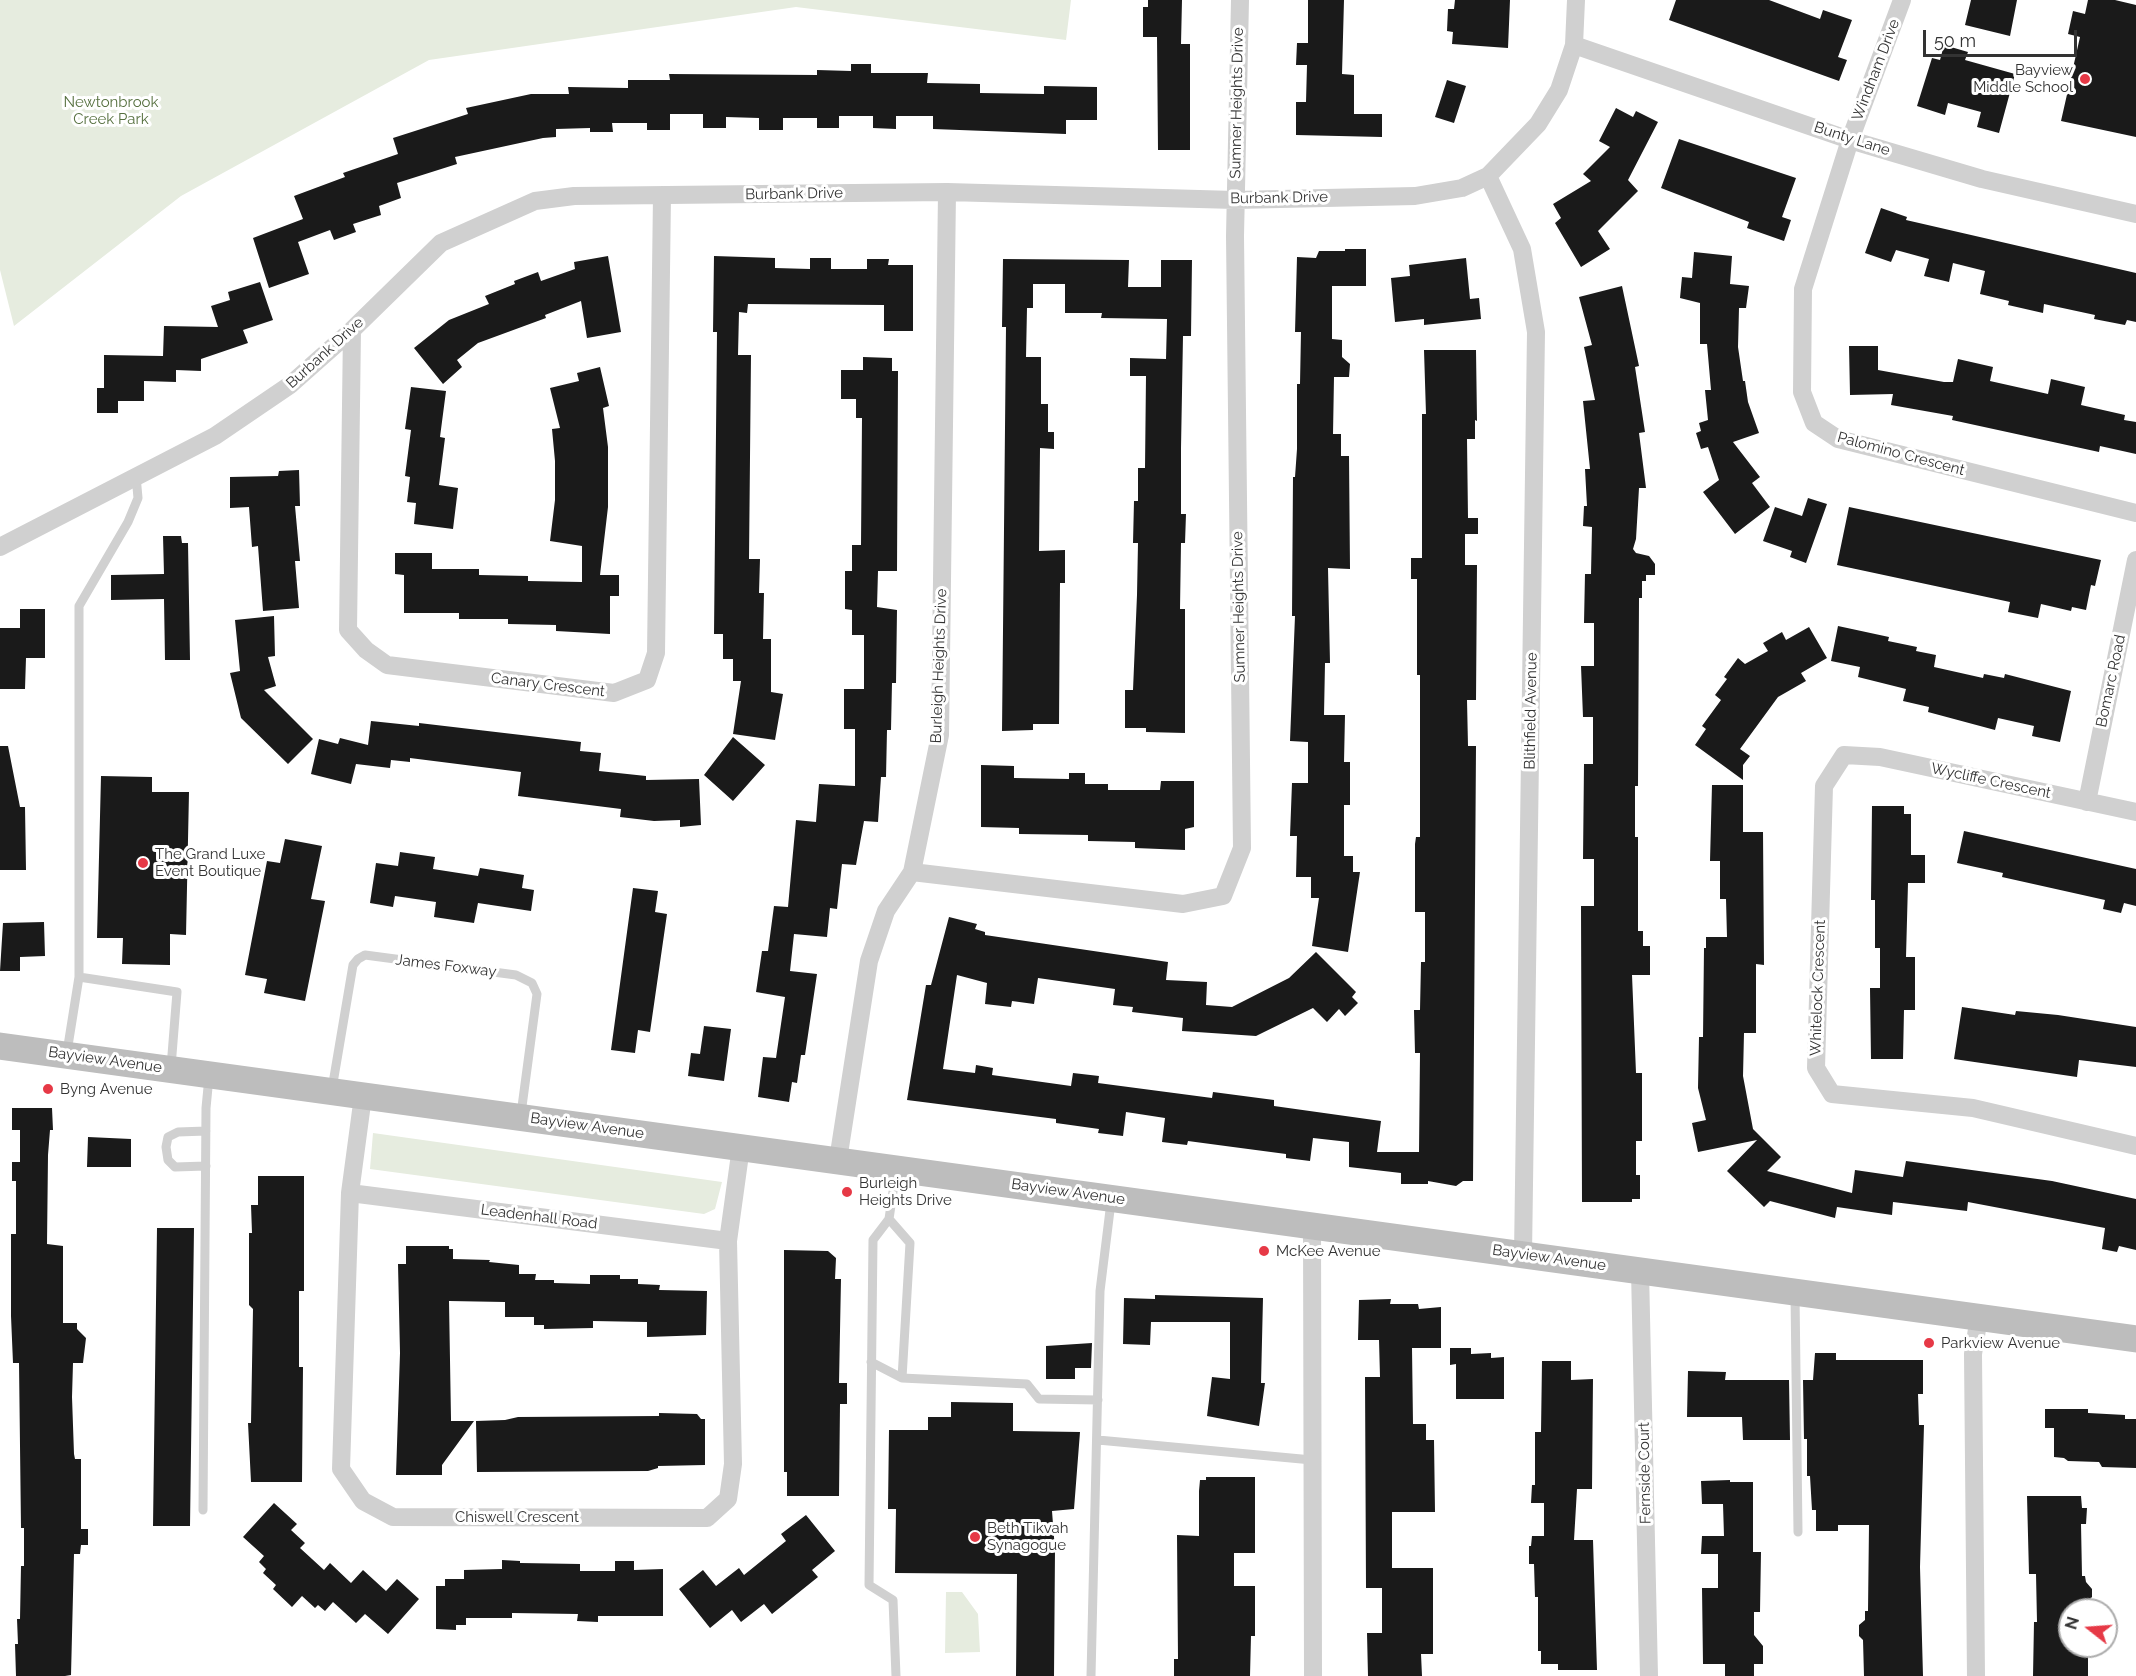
<!DOCTYPE html>
<style>
body{margin:0}
#map{position:relative;width:2136px;height:1676px;overflow:hidden;background:#fff;font-family:Raleway,sans-serif}
canvas{display:block}
.north{position:absolute;left:2058px;top:1598px;width:60px;height:60px;box-sizing:border-box;background:#fff;border:2px solid #adadad;border-radius:50%;rotate:287deg;font-size:16px;font-weight:700;line-height:24px;text-align:center;color:#333}
.north::after{content:'';display:block;margin:auto;width:21px;height:27px;background:#e63946;clip-path:polygon(50% 0,100% 100%,50% 72%,0 100%)}
.scale{position:absolute;left:1923px;top:30px;width:154px;height:27px;box-sizing:border-box;border:3px solid #333;border-top:0;padding-left:8px;font-size:18px;line-height:21px;white-space:nowrap;color:#333;-webkit-text-stroke:4px #fff;paint-order:stroke}
</style>
<div id="map">
<canvas width="2136" height="1676"></canvas>
<div class="north">N</div>
<div class="scale">50 m</div>
</div>
<script>
const g = document.querySelector('canvas').getContext('2d');
g.lineJoin = 'round';
function fill(path, color) { g.fillStyle = color; g.fill(path, 'evenodd'); }
const poly = rows => new Path2D(rows.map(r => 'M' + r).join(''));
function stroke(path, color, width, dash) { g.strokeStyle = color; g.lineWidth = width; g.lineCap = dash ? 'butt' : 'round'; g.setLineDash(dash || []); g.stroke(path); }
function drawText(font, color, halo, rows, align = 'center') {
  g.font = font + ' Raleway,sans-serif'; g.lineWidth = 6; g.setLineDash([]); g.textBaseline = 'middle'; g.strokeStyle = halo; g.fillStyle = color; for (const [text, x, y, turn = 0] of rows) {
    g.save(); g.translate(x, y); g.rotate((+turn || 0) * Math.PI / 180); g.textAlign = isNaN(turn) ? turn : align; if (halo) g.strokeText(text, 0, 0); g.fillText(text, 0, 0); g.restore();
  }
}
const green = poly([
 [0,0,1071,0,1066,40,796,7,429,60,181,196,14,326,0,270],
 [373,1133,722,1182,715,1209,704,1214,370,1169],
 [946,1592,962,1592,978,1614,980,1652,945,1653]
]);
const building = poly([
 [1148,0,1182,0,1181,44,1190,44,1190,150,1158,150,1157,37,1143,37,1143,7,1148,7],
 [1308,0,1344,0,1342,74,1354,75,1354,114,1382,114,1382,137,1296,135,1296,102,1306,102,1307,65,1296,65,1297,43,1308,43],
 [1455,0,1510,0,1508,48,1452,44,1453,32,1447,31,1448,9,1454,9],
 [1676,0,1769,0,1820,19,1823,10,1852,20,1838,57,1847,60,1839,81,1669,20],
 [1971,0,2017,0,2010,36,1965,25],
 [2088,0,2115,0,2136,5,2136,137,2061,121,2080,37,2068,34,2073,11,2085,14],
 [1944,45,1968,52,1965,60,2015,74,1999,133,1977,127,1981,112,1948,103,1945,115,1917,106,1932,58,1940,60],
 [851,64,871,64,871,73,928,73,927,83,980,84,980,93,1044,94,1044,86,1097,87,1097,120,1066,120,1066,134,933,129,933,116,896,116,896,129,873,128,873,116,839,116,839,128,817,128,817,118,783,118,783,130,759,130,759,118,726,117,726,128,703,128,703,114,670,114,670,130,647,130,647,123,612,123,613,132,590,132,590,128,556,129,556,137,543,138,455,157,457,164,397,183,401,198,379,206,381,215,353,224,356,232,334,240,330,230,298,242,309,274,269,288,253,238,303,219,294,196,345,177,343,173,398,154,393,138,468,114,466,108,531,94,569,94,568,87,628,88,628,80,670,80,669,74,817,75,817,70,851,71],
 [1447,80,1466,86,1454,123,1435,117],
 [1616,108,1633,117,1636,111,1658,122,1628,180,1638,191,1598,231,1610,249,1581,267,1555,223,1561,218,1553,204,1591,181,1583,174,1610,147,1599,141],
 [1679,139,1796,178,1782,217,1791,220,1784,241,1747,228,1749,222,1661,188],
 [1881,208,1907,217,1906,220,2136,273,2136,322,2127,320,2125,325,2094,319,2095,315,2044,304,2043,313,2008,305,2009,301,1980,294,1985,271,1953,263,1949,282,1924,276,1929,259,1896,250,1891,262,1865,253],
 [1345,249,1366,249,1366,286,1332,286,1332,339,1342,340,1342,357,1350,364,1349,377,1334,377,1333,434,1341,434,1341,456,1349,456,1350,569,1328,568,1330,663,1325,663,1324,715,1345,715,1344,762,1350,762,1350,805,1344,805,1344,856,1353,856,1353,872,1360,872,1348,952,1312,946,1319,898,1311,898,1311,877,1296,877,1297,836,1290,836,1292,783,1308,783,1308,742,1290,741,1295,616,1292,616,1293,477,1295,477,1297,449,1297,384,1300,384,1301,332,1295,332,1297,257,1316,258,1319,251,1345,251],
 [1694,252,1732,256,1730,284,1749,286,1746,308,1739,308,1738,347,1743,381,1745,381,1748,402,1759,433,1733,442,1760,477,1752,483,1770,507,1735,534,1703,492,1719,480,1708,447,1701,449,1696,433,1701,431,1699,423,1708,420,1705,390,1711,390,1707,344,1700,344,1700,303,1680,298,1682,277,1692,278],
 [608,256,621,332,587,338,581,301,545,315,546,318,478,343,457,360,462,367,443,384,414,348,449,320,489,304,485,296,515,284,514,281,538,272,541,281,575,269,574,262],
 [714,256,775,258,775,268,810,269,810,258,831,258,831,269,867,269,867,259,889,259,888,265,913,265,913,331,884,331,884,305,748,304,747,313,739,312,738,355,751,355,749,559,760,559,759,593,764,593,763,639,771,639,771,692,783,694,775,740,733,734,741,681,733,681,733,659,723,659,723,634,714,634,717,332,713,332],
 [1466,258,1470,299,1479,298,1481,319,1424,325,1424,319,1395,322,1391,278,1410,276,1409,265],
 [1003,259,1129,260,1128,287,1161,287,1161,260,1192,260,1191,336,1183,336,1181,448,1181,514,1186,514,1185,543,1181,543,1180,609,1185,609,1185,733,1146,732,1146,728,1125,728,1125,690,1133,690,1137,595,1138,543,1133,543,1134,501,1138,501,1138,468,1145,468,1146,376,1130,376,1130,358,1166,359,1167,319,1101,318,1102,313,1065,313,1065,284,1033,284,1033,308,1027,308,1026,357,1041,357,1041,404,1048,404,1048,432,1054,432,1054,449,1040,448,1039,551,1065,550,1065,583,1060,583,1059,724,1033,724,1033,730,1002,731,1006,327,1002,327],
 [260,282,273,320,243,330,248,343,201,359,201,371,176,370,176,382,144,381,144,401,118,401,118,413,97,413,97,388,104,388,104,355,163,356,164,326,218,327,211,306,230,300,228,292],
 [1622,286,1639,366,1635,367,1645,432,1639,433,1646,488,1639,488,1636,539,1633,549,1636,553,1649,556,1655,564,1655,575,1646,575,1646,581,1642,581,1642,598,1639,598,1638,786,1635,786,1635,837,1638,837,1638,931,1643,931,1643,946,1650,946,1650,975,1632,975,1636,1073,1642,1073,1642,1141,1636,1141,1636,1175,1640,1175,1640,1199,1632,1199,1632,1202,1582,1202,1581,906,1594,906,1594,859,1583,859,1584,764,1593,764,1593,717,1583,717,1581,666,1594,666,1594,623,1584,623,1585,574,1591,574,1592,527,1583,526,1584,506,1587,506,1585,469,1590,469,1583,401,1595,400,1584,347,1592,345,1579,297],
 [1849,346,1878,346,1878,370,1944,382,1953,382,1958,359,1993,367,1990,381,2048,394,2051,379,2085,387,2081,405,2125,415,2124,420,2136,422,2136,454,2100,446,2099,452,1952,420,1953,416,1891,405,1893,394,1850,395],
 [1424,350,1476,350,1477,421,1475,420,1475,439,1467,439,1468,518,1478,518,1478,534,1465,534,1465,565,1477,565,1476,700,1467,700,1468,746,1476,746,1473,1181,1463,1181,1456,1186,1428,1181,1428,1184,1401,1184,1401,1173,1349,1167,1349,1142,1313,1138,1310,1161,1286,1158,1286,1154,1233,1147,1188,1141,1187,1145,1162,1142,1165,1118,1126,1112,1123,1136,1098,1133,1099,1129,1056,1123,1056,1119,907,1100,926,985,931,985,949,917,977,924,975,929,985,932,985,935,1168,962,1166,980,1207,982,1206,1005,1232,1007,1289,978,1316,952,1356,992,1352,997,1358,1003,1345,1016,1339,1009,1327,1022,1313,1008,1256,1036,1182,1031,1183,1018,1132,1012,1133,1007,1113,1005,1115,989,1038,978,1034,1004,1012,1001,1011,1007,985,1004,987,983,957,975,943,1069,975,1073,976,1065,993,1068,992,1075,1071,1086,1073,1073,1099,1076,1098,1083,1212,1098,1213,1092,1274,1100,1274,1106,1381,1121,1377,1152,1419,1152,1420,1053,1415,1053,1414,1010,1420,1010,1421,962,1425,962,1425,912,1415,912,1415,844,1416,837,1420,837,1420,675,1417,675,1417,579,1411,579,1411,558,1422,558,1422,414,1426,414],
 [863,357,892,358,892,371,898,371,897,571,878,571,877,607,897,610,896,683,892,683,891,730,887,730,886,777,881,777,878,822,864,821,856,865,842,864,837,909,830,908,827,937,794,934,790,971,817,974,805,1055,801,1055,797,1083,792,1082,789,1102,758,1097,763,1057,776,1058,785,997,756,992,762,951,768,951,774,906,788,907,796,820,816,822,819,784,855,786,855,729,844,729,844,689,864,689,864,635,852,635,852,610,845,609,845,571,852,571,852,545,861,545,862,418,856,418,856,399,841,399,841,370,863,370],
 [600,367,609,406,603,408,608,447,608,507,600,575,619,575,619,596,610,596,610,634,556,631,556,625,508,624,508,619,459,619,459,613,404,613,404,575,395,574,395,553,432,553,432,569,479,569,479,575,528,576,528,581,582,582,582,546,550,541,555,500,555,461,552,429,560,428,550,388,579,381,577,373],
 [411,387,446,391,440,437,445,438,439,485,458,488,453,529,414,524,416,503,407,502,410,477,405,476,411,430,405,429],
 [299,470,300,506,295,506,300,561,295,561,299,608,263,611,258,546,252,547,249,507,230,508,230,477,278,476,279,471],
 [1808,498,1827,504,1806,563,1790,557,1792,551,1763,541,1775,507,1802,516],
 [1849,507,2101,560,2095,586,2091,585,2086,610,2072,607,2071,611,2041,604,2038,618,2008,612,2010,602,1837,565],
 [163,536,181,536,182,543,188,543,190,660,165,660,164,599,111,600,111,575,164,574],
 [20,609,45,609,45,658,26,658,25,689,0,689,0,628,20,628],
 [274,616,275,656,268,657,276,686,264,690,313,739,288,764,241,718,230,673,240,671,235,620],
 [1838,626,1889,637,1888,641,1917,647,1916,651,1936,655,1934,667,1983,678,1984,674,2004,678,2005,674,2071,691,2060,742,2032,736,2034,726,1998,718,1995,730,1928,712,1929,707,1903,701,1906,689,1858,677,1860,667,1831,661],
 [1809,627,1827,658,1801,673,1806,681,1778,697,1740,749,1750,756,1743,765,1743,780,1695,745,1706,729,1702,726,1721,700,1715,695,1727,679,1724,677,1738,658,1745,664,1768,651,1763,643,1782,632,1786,640],
 [371,721,419,726,419,723,581,742,580,751,601,753,599,771,646,776,646,780,699,779,701,825,680,827,680,820,654,821,620,817,621,809,518,796,521,772,410,758,410,762,391,760,390,768,356,764,351,784,311,774,319,739,338,744,340,738,368,745],
 [733,737,765,765,733,801,704,775],
 [0,746,8,746,20,807,25,807,26,870,0,870],
 [981,765,1014,766,1014,778,1069,779,1069,773,1085,773,1085,784,1108,784,1108,790,1160,790,1161,781,1194,781,1194,827,1185,829,1185,850,1135,848,1135,842,1088,841,1088,835,1019,834,1019,828,981,827],
 [101,776,152,777,152,792,189,792,186,935,170,934,170,965,122,964,123,938,97,938],
 [1712,785,1743,785,1743,832,1763,832,1764,965,1756,964,1756,1033,1744,1033,1743,1076,1753,1129,1781,1157,1767,1171,1852,1193,1855,1170,1903,1177,1906,1161,2052,1181,2136,1199,2136,1250,2119,1246,2117,1252,2102,1249,2105,1228,1968,1202,1967,1211,1893,1202,1892,1215,1837,1207,1835,1218,1770,1201,1764,1207,1727,1171,1757,1140,1698,1152,1692,1123,1706,1120,1698,1088,1699,1037,1703,1037,1704,948,1706,948,1706,937,1727,937,1726,899,1720,899,1720,861,1710,861],
 [1872,806,1904,806,1904,814,1911,814,1911,855,1925,855,1925,883,1908,883,1906,957,1915,957,1915,1010,1904,1010,1903,1059,1871,1059,1870,988,1880,988,1880,948,1875,948,1875,900,1871,900],
 [1964,831,2136,869,2136,906,2124,903,2121,913,2103,909,2105,900,2002,877,2003,873,1957,863],
 [285,839,322,846,311,899,325,901,305,1001,264,993,267,979,245,975,267,861,280,863],
 [400,852,435,857,433,869,478,876,480,868,524,875,522,888,534,890,531,911,478,903,474,923,434,917,436,902,395,896,393,907,370,903,376,863,398,866],
 [633,888,658,891,655,912,667,914,650,1032,638,1030,635,1053,611,1050],
 [44,922,45,956,20,957,20,971,0,971,3,923],
 [1962,1007,2015,1015,2016,1011,2058,1015,2136,1027,2136,1067,2079,1060,2077,1077,1954,1059],
 [704,1026,731,1029,724,1081,688,1076,691,1053,700,1054],
 [12,1108,52,1108,53,1130,50,1130,48,1155,47,1244,63,1246,63,1323,77,1323,77,1329,86,1338,83,1363,73,1363,72,1397,74,1454,75,1459,81,1459,81,1529,88,1529,88,1545,81,1545,80,1554,74,1554,71,1675,65,1676,16,1676,15,1644,18,1644,17,1619,20,1619,21,1566,24,1566,24,1528,21,1528,19,1363,13,1363,11,1316,11,1234,16,1234,16,1181,12,1181,12,1162,20,1162,20,1130,12,1130],
 [88,1137,131,1139,131,1167,87,1167],
 [258,1176,304,1176,304,1291,299,1291,299,1367,303,1367,302,1482,251,1482,248,1423,251,1423,253,1309,249,1305,249,1233,252,1233,251,1205,258,1205],
 [157,1228,194,1228,190,1526,153,1526],
 [406,1246,449,1246,449,1249,453,1249,453,1259,490,1260,489,1262,519,1265,519,1274,536,1274,535,1280,554,1280,554,1283,590,1284,590,1275,620,1275,620,1279,638,1279,638,1284,660,1285,659,1290,707,1291,706,1335,647,1337,647,1322,593,1321,593,1328,544,1329,544,1325,534,1325,534,1317,505,1317,505,1302,449,1301,451,1419,451,1421,474,1421,442,1465,442,1475,396,1475,400,1353,398,1264,406,1264],
 [784,1250,828,1251,836,1258,835,1279,841,1279,839,1383,847,1383,847,1404,840,1404,839,1496,787,1496,787,1472,784,1472],
 [1155,1295,1263,1298,1261,1383,1265,1383,1259,1426,1207,1416,1212,1377,1230,1379,1230,1322,1151,1322,1150,1345,1123,1344,1124,1298,1155,1299],
 [1391,1299,1390,1304,1418,1304,1419,1309,1441,1307,1441,1348,1412,1348,1413,1424,1426,1424,1426,1440,1434,1440,1435,1512,1392,1512,1392,1568,1433,1568,1433,1654,1421,1654,1422,1676,1368,1676,1367,1633,1382,1633,1382,1588,1366,1588,1365,1377,1380,1377,1379,1340,1358,1340,1359,1300],
 [1092,1343,1091,1368,1075,1368,1075,1379,1046,1379,1046,1346],
 [1450,1348,1471,1348,1471,1354,1491,1353,1491,1358,1504,1357,1504,1399,1456,1399,1456,1364,1450,1365],
 [1815,1353,1836,1353,1836,1360,1923,1360,1923,1394,1918,1394,1919,1425,1924,1425,1920,1567,1923,1676,1864,1676,1863,1640,1859,1636,1859,1625,1865,1620,1865,1611,1868,1611,1869,1525,1838,1525,1838,1531,1816,1531,1816,1510,1812,1510,1810,1476,1807,1476,1807,1439,1804,1439,1803,1380,1813,1380],
 [1542,1361,1571,1361,1571,1380,1593,1379,1592,1489,1577,1489,1574,1540,1593,1540,1597,1670,1558,1670,1558,1664,1541,1664,1541,1651,1538,1651,1538,1597,1535,1597,1534,1564,1529,1564,1529,1546,1531,1546,1532,1536,1544,1536,1544,1503,1531,1503,1532,1485,1535,1485,1535,1432,1541,1432],
 [1688,1371,1726,1372,1725,1380,1789,1380,1790,1440,1743,1440,1742,1417,1687,1417],
 [951,1402,1013,1403,1013,1431,1080,1432,1074,1509,1052,1511,1055,1550,1054,1676,1016,1676,1017,1574,895,1573,896,1509,888,1509,889,1430,928,1430,928,1417,951,1417],
 [2045,1409,2088,1409,2088,1413,2125,1415,2125,1419,2136,1419,2136,1468,2102,1467,2099,1462,2068,1461,2064,1458,2054,1457,2054,1428,2045,1428],
 [659,1413,697,1414,701,1419,705,1419,705,1465,658,1466,658,1468,648,1471,477,1472,476,1421,505,1420,518,1417,659,1416],
 [1206,1477,1255,1477,1255,1553,1234,1553,1234,1586,1255,1586,1255,1636,1251,1636,1250,1676,1174,1676,1174,1659,1178,1659,1177,1535,1199,1536,1199,1491,1200,1480,1206,1480],
 [1730,1480,1730,1482,1753,1482,1753,1552,1761,1552,1760,1612,1754,1612,1754,1635,1763,1646,1763,1664,1754,1664,1754,1676,1725,1676,1725,1664,1703,1664,1702,1588,1718,1588,1718,1554,1701,1554,1702,1536,1724,1536,1723,1504,1702,1504,1701,1481],
 [2027,1496,2081,1496,2082,1508,2087,1508,2086,1524,2081,1524,2082,1576,2085,1576,2086,1582,2092,1589,2092,1597,2086,1603,2086,1609,2070,1609,2070,1646,2084,1646,2084,1653,2088,1653,2088,1676,2033,1676,2034,1622,2037,1622,2036,1574,2029,1574],
 [274,1503,297,1524,291,1530,305,1543,300,1548,324,1570,330,1563,351,1583,363,1570,386,1591,397,1579,419,1599,388,1634,365,1614,356,1623,333,1602,325,1611,318,1605,315,1608,302,1596,292,1607,273,1589,276,1585,263,1573,266,1569,259,1562,264,1556,243,1537],
 [806,1515,835,1551,812,1570,818,1577,772,1614,764,1604,741,1622,732,1610,710,1628,679,1589,703,1570,716,1586,739,1568,744,1575,786,1541,781,1534],
 [502,1560,520,1561,520,1563,580,1564,580,1571,615,1571,615,1561,634,1561,634,1570,663,1569,663,1616,598,1616,598,1622,577,1621,578,1614,512,1613,512,1618,466,1618,466,1625,456,1625,456,1630,436,1629,436,1586,445,1586,445,1579,464,1579,464,1570,502,1569]
]);
const lane = poly([
 [79,977,177,992,171,1067],
 [67,1052,79,977,79,606,128,522,138,498,136,476],
 [332,1089,353,965,358,959,365,955,516,975,532,983,537,994,521,1114],
 [206,1131,178,1132,168,1137,166,1147,168,1160,175,1167,206,1166],
 [896,1171,889,1219,873,1240,869,1585,893,1600,896,1676],
 [889,1219,910,1243,902,1378],
 [1795,1294,1798,1532],
 [871,1362,902,1378,1027,1384,1039,1399,1098,1400],
 [1098,1440,1312,1460],
 [203,1510,206,1108,209,1077],
 [1091,1676,1100,1291,1111,1202]
]);
const street = poly([
 [1902,0,1850,140,1803,289,1802,392,1814,423,1838,439,2136,513],
 [1574,45,1850,140,1982,179,2136,214],
 [1488,176,1522,249,1536,332,1523,1255],
 [352,330,348,630,366,650,387,665,614,693,647,680,656,653,662,195],
 [0,547,215,436,290,385,352,330,441,243,535,201,574,196,947,192,1235,200,1415,196,1462,188,1488,176,1538,124,1559,90,1574,45,1576,0],
 [2087,802,2136,560],
 [2136,812,1880,757,1844,755,1824,786,1816,1068,1832,1094,1973,1108,2136,1146],
 [912,872,1183,904,1223,896,1242,848,1235,236,1240,0],
 [363,1096,350,1193,341,1469,363,1501,393,1517,707,1518,728,1499,733,1464,728,1241,741,1147],
 [838,1160,869,961,886,911,912,872,940,735,947,192],
 [350,1193,728,1241],
 [1312,1226,1313,1676],
 [1640,1271,1649,1676],
 [1976,1676,1973,1354,1979,1317]
]);
const secondary = poly([
 [0,1046,2136,1339]
]);
const markers = [
 [2085,79,6,"#e63946"],
 [143,863,6,"#e63946"],
 [48,1089,6,"#e63946"],
 [847,1192,6,"#e63946"],
 [1264,1251,6,"#e63946"],
 [1929,1343,6,"#e63946"],
 [975,1537,6,"#e63946"]
];
const streetNames = [
 ["Windham Drive",1876,70,-69],
 ["Sumner Heights Drive",1237,103,-89],
 ["Bunty Lane",1852,139,18],
 ["Burbank Drive",794,194,-1],
 ["Burbank Drive",1279,198,-1],
 ["Burbank Drive",325,353,-42],
 ["Palomino Crescent",1901,454,15],
 ["Sumner Heights Drive",1239,607,-91],
 ["Burleigh Heights Drive",939,666,-88],
 ["Bomarc Road",2111,681,-78],
 ["Canary Crescent",548,685,7],
 ["Blithfield Avenue",1531,711,-89],
 ["Wycliffe Crescent",1991,781,12],
 ["James Foxway",446,966,7],
 ["Whitelock Crescent",1818,988,-88],
 ["Bayview Avenue",105,1060,8],
 ["Bayview Avenue",587,1126,8],
 ["Bayview Avenue",1068,1192,8],
 ["Leadenhall Road",539,1217,7],
 ["Bayview Avenue",1549,1258,8],
 ["Fernside Court",1645,1473,-91],
 ["Chiswell Crescent",517,1517]
];
const poiNames = [
 ["Bayview",2073,70,"right"],
 ["Middle School",2073,87,"right"],
 ["The Grand Luxe",155,854],
 ["Event Boutique",155,871],
 ["Byng Avenue",60,1089],
 ["Burleigh",859,1183],
 ["Heights Drive",859,1200],
 ["McKee Avenue",1276,1251],
 ["Parkview Avenue",1941,1343],
 ["Beth Tikvah",987,1528],
 ["Synagogue",987,1545]
];
const parkNames = [
 ["Newtonbrook",111,102],
 ["Creek Park",111,119]
];
fill(green, '#e6ecdf');
fill(building, '#1a1a1a');
stroke(lane, '#d0d0d0', 9);
stroke(street, '#d0d0d0', 18);
stroke(secondary, '#bdbdbd', 27);
for (const [x, y, r, color] of markers) { const dot = new Path2D(); dot.arc(x, y, r, 0, 2 * Math.PI); g.fillStyle = color; g.fill(dot); stroke(dot, '#fff', 2); }
drawText('15px', '#333', '#fff', streetNames);
drawText('15px', '#333', '#fff', poiNames, 'left');
drawText('15px', '#56703f', '#fff', parkNames);
</script>
